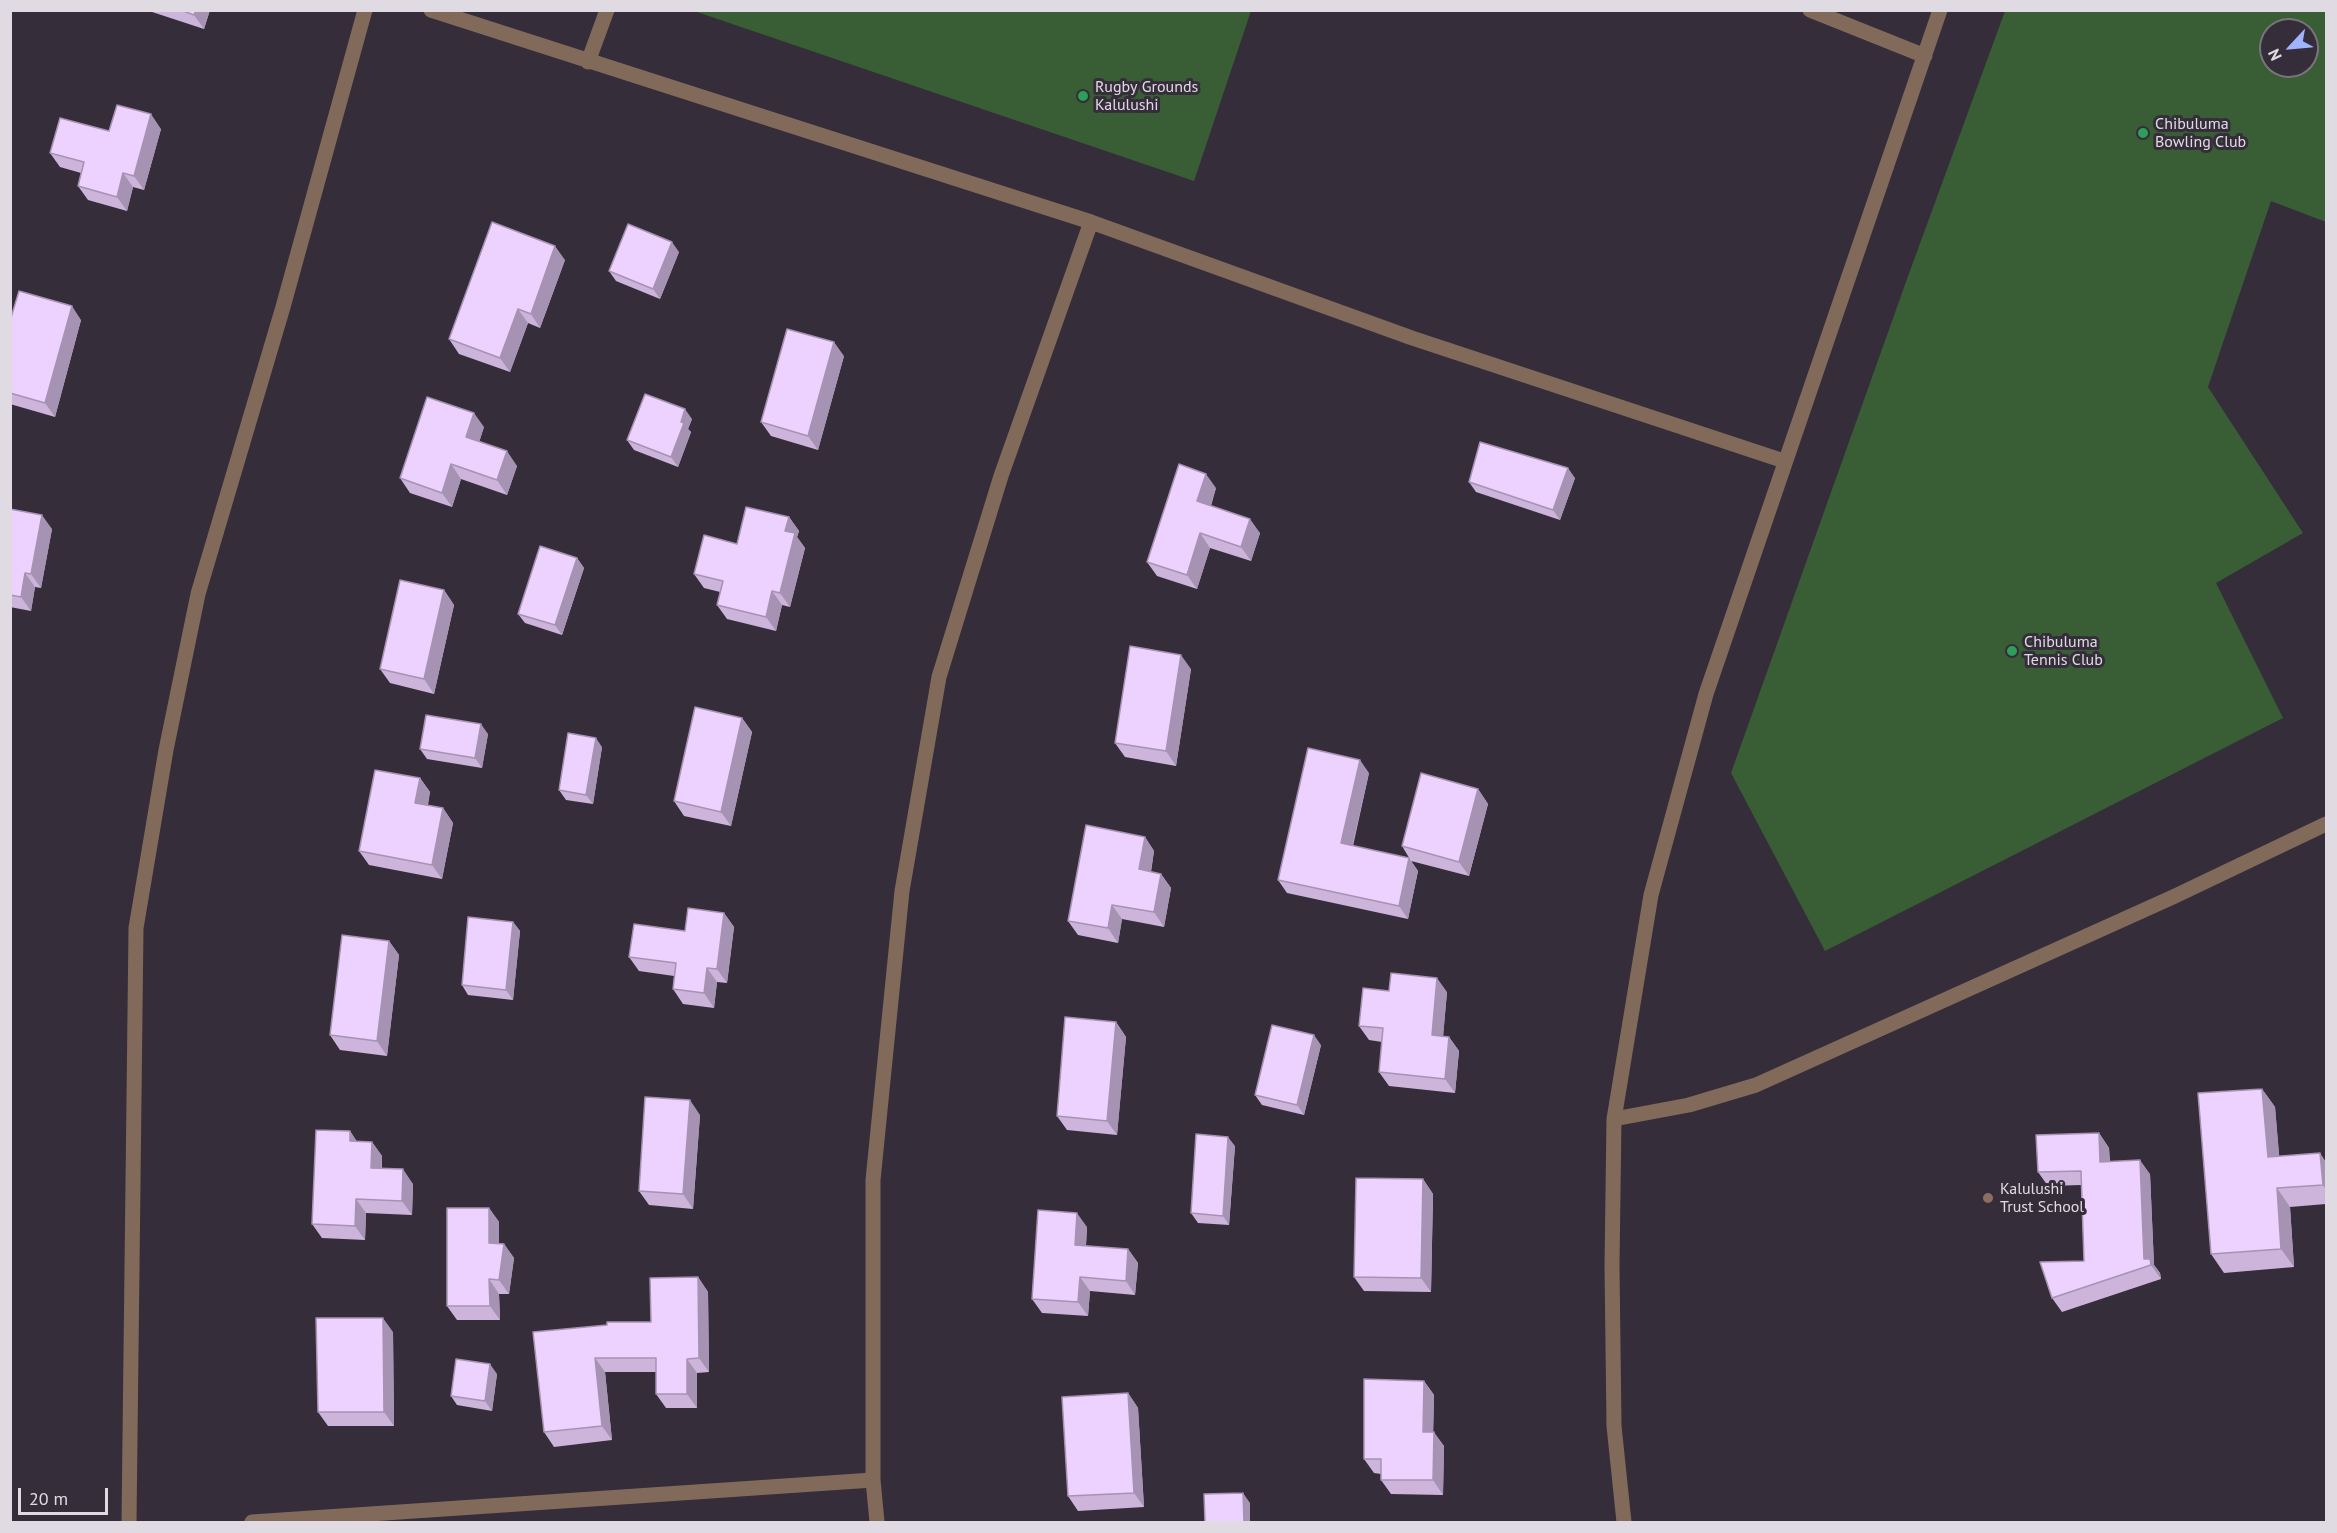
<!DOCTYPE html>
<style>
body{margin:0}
#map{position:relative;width:2337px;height:1533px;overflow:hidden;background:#352d3a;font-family:"PT Sans",sans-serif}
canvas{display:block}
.frame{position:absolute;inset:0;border:12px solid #e0dbe3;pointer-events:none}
.north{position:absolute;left:2259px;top:18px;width:60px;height:60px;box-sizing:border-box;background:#352d3a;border:2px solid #79737e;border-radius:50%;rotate:244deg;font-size:16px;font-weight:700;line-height:24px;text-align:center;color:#e0dbe3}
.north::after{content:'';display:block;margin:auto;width:21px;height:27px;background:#a0b3fd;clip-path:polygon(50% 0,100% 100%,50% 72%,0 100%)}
.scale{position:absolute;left:18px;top:1488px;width:90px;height:27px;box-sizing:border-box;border:3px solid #e0dbe3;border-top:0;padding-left:8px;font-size:18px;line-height:21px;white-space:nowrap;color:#e0dbe3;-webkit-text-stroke:4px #352d3a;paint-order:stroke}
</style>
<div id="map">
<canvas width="2337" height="1533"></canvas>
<div class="frame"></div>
<div class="north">N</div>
<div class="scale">20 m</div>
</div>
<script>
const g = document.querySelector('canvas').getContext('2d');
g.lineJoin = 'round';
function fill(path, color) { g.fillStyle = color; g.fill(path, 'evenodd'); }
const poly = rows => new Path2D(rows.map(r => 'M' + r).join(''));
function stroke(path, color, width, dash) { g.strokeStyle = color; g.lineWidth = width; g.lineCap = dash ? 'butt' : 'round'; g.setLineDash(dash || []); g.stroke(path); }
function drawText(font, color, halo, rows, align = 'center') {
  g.font = font + ' "PT Sans",sans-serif'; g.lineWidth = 6; g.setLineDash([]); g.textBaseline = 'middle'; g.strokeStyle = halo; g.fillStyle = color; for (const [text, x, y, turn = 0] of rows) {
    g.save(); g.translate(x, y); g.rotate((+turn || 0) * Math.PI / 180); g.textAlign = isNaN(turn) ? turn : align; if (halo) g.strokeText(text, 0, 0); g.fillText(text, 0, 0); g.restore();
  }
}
const green = poly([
 [694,11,1251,11,1194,181],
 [2005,11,2326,11,2326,222,2271,201,2208,387,2303,533,2216,583,2283,718,1825,951,1731,773,1907,279],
 [2271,30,2307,30,2307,66,2271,66]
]);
const minor = poly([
 [431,10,1091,222,1412,338,1784,461],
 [1810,10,1925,56],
 [588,62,607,10],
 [1614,1119,1689,1105,1756,1085,2173,897,2326,824],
 [129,1522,136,928,166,750,198,594,283,307,365,10],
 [252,1522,873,1480],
 [877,1522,873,1480,873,1180,902,891,939,677,1001,476,1091,222],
 [1624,1522,1614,1426,1612,1266,1614,1119,1651,895,1706,694,1940,10]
]);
const wall = poly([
 [146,10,210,10,204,29],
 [161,129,144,190,133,187,127,211,88,200,78,186,81,173,60,167,50,153,109,131],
 [679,252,660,299,616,281,609,271],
 [565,260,540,328,528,323,510,372,459,354,449,339],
 [81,320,55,417,10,404,10,321],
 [844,356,818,450,771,436,761,422],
 [692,419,688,429,691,432,678,467,634,450,627,440],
 [484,427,479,442,517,466,507,495,461,479,452,507,410,493,400,478],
 [1575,478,1560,520,1476,492,1469,482],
 [1216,488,1211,506,1260,533,1251,561,1210,548,1197,589,1157,576,1147,562],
 [10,509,52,529,41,588,35,587,31,611,10,607],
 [789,517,799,531,797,537,805,548,790,607,782,605,776,631,727,619,717,605,720,592,704,588,694,574,737,544],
 [577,558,584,568,562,635,525,623,518,614],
 [444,590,454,605,434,694,390,683,380,669],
 [1191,669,1176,766,1125,757,1115,743],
 [742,718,752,732,731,826,684,816,674,801],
 [488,734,482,768,427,759,420,749],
 [602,747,593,804,566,800,559,790],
 [1369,773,1353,846,1409,858,1418,871,1408,919,1287,893,1278,880],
 [420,778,430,792,428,805,443,808,453,823,442,879,369,865,359,851],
 [1478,789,1488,804,1469,876,1411,861,1402,846],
 [1145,837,1154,851,1151,872,1161,874,1171,888,1164,927,1122,919,1118,943,1078,935,1068,921],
 [724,913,734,927,727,983,717,982,714,1008,683,1004,673,989,674,976,639,971,629,957],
 [513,922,520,931,513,1000,468,995,462,985],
 [389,941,399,955,387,1056,340,1050,330,1035],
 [1389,991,1447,992,1443,1036,1449,1037,1459,1051,1455,1093,1389,1086,1379,1072,1382,1042,1369,1040,1359,1026],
 [1116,1022,1126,1037,1117,1135,1067,1130,1057,1116],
 [1321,1045,1304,1115,1262,1105,1255,1095],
 [2262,1089,2275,1107,2279,1156,2326,1162,2326,1204,2290,1207,2294,1267,2224,1273,2211,1254],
 [700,1115,693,1209,649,1205,639,1191],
 [350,1131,357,1142,372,1142,382,1156,382,1168,413,1184,412,1215,366,1213,365,1240,322,1238,312,1224],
 [2099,1133,2109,1148,2110,1161,2150,1174,2154,1265,2160,1273,2161,1279,2062,1312,2052,1298,2084,1261,2081,1185,2048,1186,2038,1172],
 [1235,1146,1229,1225,1198,1223,1191,1213],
 [1423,1179,1433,1194,1431,1292,1364,1291,1354,1277],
 [489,1208,499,1222,499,1244,504,1244,514,1258,509,1294,499,1294,500,1320,457,1320,447,1306],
 [1087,1227,1086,1246,1128,1249,1138,1263,1135,1295,1090,1291,1088,1316,1042,1313,1032,1299],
 [698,1277,708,1292,709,1372,697,1373,697,1408,666,1408,656,1394,656,1372,605,1372,612,1440,554,1447,544,1432,533,1332,651,1322],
 [393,1332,394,1426,328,1426,318,1412],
 [497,1374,492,1411,457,1405,451,1396],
 [1424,1381,1434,1395,1433,1432,1444,1446,1443,1495,1391,1494,1381,1480,1381,1474,1374,1473,1364,1459],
 [1128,1393,1138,1408,1144,1507,1078,1511,1068,1496]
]);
const shadedWall = poly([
 [196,10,210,10,204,29,194,15],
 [151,114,161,129,144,190,134,176],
 [123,173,133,187,127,211,117,197],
 [672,242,679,252,660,299,653,289],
 [555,246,565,260,540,328,531,314],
 [72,306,81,320,55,417,45,403],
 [518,309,528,323,510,372,500,358],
 [834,342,844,356,818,450,808,436],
 [685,409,692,419,688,429,691,432,678,467,671,457],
 [474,413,484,427,476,452,466,437],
 [507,451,517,466,507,495,497,480],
 [451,464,461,479,452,507,442,493],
 [1568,468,1575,478,1560,520,1553,510],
 [1206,474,1216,488,1207,516,1197,501],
 [42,515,52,529,41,588,31,574],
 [789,517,799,531,797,537,805,548,790,607,780,593,785,531],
 [1250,519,1260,533,1251,561,1241,547],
 [1200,533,1210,548,1197,589,1187,575],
 [577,558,584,568,562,635,555,625],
 [25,573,35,587,31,611,21,597],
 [444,590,454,605,434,694,424,679],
 [772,591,782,605,776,631,766,617],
 [1181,655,1191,669,1176,766,1166,751],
 [742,718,752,732,731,826,721,812],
 [481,724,488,734,482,768,475,758],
 [596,738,602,747,593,804,586,795],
 [1360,760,1369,773,1350,856,1341,843],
 [420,778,430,792,425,817,415,803],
 [1478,789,1488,804,1469,876,1459,862],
 [443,808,453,823,442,879,432,865],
 [1145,837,1154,851,1149,884,1139,869],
 [1409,858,1418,871,1408,919,1399,906],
 [1161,874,1171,888,1164,927,1154,912],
 [1112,905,1122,919,1118,943,1108,928],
 [724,913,734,927,727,983,717,969],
 [513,922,520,931,513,1000,506,990],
 [389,941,399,955,387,1056,377,1041],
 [707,968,717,982,714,1008,704,993],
 [1437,978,1447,992,1442,1049,1432,1035],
 [1116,1022,1126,1037,1117,1135,1107,1121],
 [1314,1035,1321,1045,1304,1115,1297,1105],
 [1449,1037,1459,1051,1455,1093,1445,1079],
 [2262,1089,2275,1107,2281,1176,2268,1157],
 [690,1100,700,1115,693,1209,683,1194],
 [350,1131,360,1146,350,1141],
 [2099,1133,2109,1148,2110,1176,2100,1162],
 [1228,1137,1235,1146,1229,1225,1223,1216],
 [372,1142,382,1156,381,1182,371,1168],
 [2320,1153,2326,1162,2326,1190,2323,1185],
 [2140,1160,2150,1174,2154,1265,2160,1273,2161,1279,2151,1265,2144,1259],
 [403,1169,413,1184,412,1215,402,1201],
 [1423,1179,1433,1194,1431,1292,1421,1278],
 [2277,1188,2290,1207,2294,1267,2281,1249],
 [356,1199,366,1213,365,1240,355,1226],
 [489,1208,499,1222,499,1257,489,1243],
 [1077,1213,1087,1227,1085,1260,1075,1245],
 [504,1244,514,1258,509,1294,499,1280],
 [1128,1249,1138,1263,1135,1295,1126,1281],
 [698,1277,708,1292,709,1372,699,1358],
 [1080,1277,1090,1291,1088,1316,1078,1302],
 [489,1279,499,1294,500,1320,490,1306],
 [383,1318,393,1332,394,1426,384,1412],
 [595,1358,605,1372,612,1440,602,1426],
 [687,1359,697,1373,697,1408,687,1394],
 [490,1364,497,1374,492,1411,485,1401],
 [1424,1381,1434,1395,1433,1446,1423,1432],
 [1128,1393,1138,1408,1144,1507,1134,1493],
 [1434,1432,1444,1446,1443,1495,1433,1480],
 [1243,1493,1250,1503,1250,1522,1244,1522]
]);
const building = poly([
 [181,10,196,10,194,15,181,10],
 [117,105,151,114,134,176,123,173,117,197,78,186,84,162,50,153,60,118,109,131,117,105],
 [492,222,555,246,531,314,518,309,500,358,449,339,492,222],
 [628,224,672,242,653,289,609,271,628,224],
 [19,291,72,306,45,403,10,393,10,321,19,291],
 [787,329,834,342,808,436,761,422,787,329],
 [645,394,685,409,681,422,684,423,671,457,627,440,645,394],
 [427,397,474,413,466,437,507,451,497,480,451,464,442,493,400,478,427,397],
 [1480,442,1568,468,1553,510,1469,482,1480,442],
 [1179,464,1206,474,1197,501,1250,519,1241,547,1200,533,1187,575,1147,562,1179,464],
 [746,507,789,517,785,531,795,533,780,593,772,591,766,617,717,605,723,581,694,574,704,535,737,544,746,507],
 [10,509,42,515,31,574,25,573,21,597,10,595,10,509],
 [540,546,577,558,555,625,518,614,540,546],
 [400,580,444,590,424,679,380,669,400,580],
 [1130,646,1181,655,1166,751,1115,743,1130,646],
 [695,707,742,718,721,812,674,801,695,707],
 [426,715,481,724,475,758,420,749,426,715],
 [568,733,596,738,586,795,559,790,568,733],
 [1308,748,1360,760,1341,843,1409,858,1399,906,1278,880,1308,748],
 [375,770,420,778,415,803,443,808,432,865,359,851,375,770],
 [1421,773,1478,789,1459,862,1402,846,1421,773],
 [1086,825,1145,837,1139,869,1161,874,1154,912,1112,905,1108,928,1068,921,1086,825],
 [688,908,724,913,717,969,707,968,704,993,673,989,676,963,629,957,634,924,685,931,688,908],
 [468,917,513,922,506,990,462,985,468,917],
 [342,935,389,941,377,1041,330,1035,342,935],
 [1391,973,1437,978,1432,1035,1449,1037,1445,1079,1379,1072,1383,1028,1359,1026,1363,988,1389,991,1391,973],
 [1065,1017,1116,1022,1107,1121,1057,1116,1065,1017],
 [1272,1025,1314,1035,1297,1105,1255,1095,1272,1025],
 [2262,1089,2268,1157,2320,1153,2323,1185,2277,1188,2281,1249,2211,1254,2198,1093,2262,1089],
 [645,1097,690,1100,683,1194,639,1191,645,1097],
 [316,1130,350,1131,350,1141,372,1142,371,1168,403,1169,402,1201,356,1199,355,1226,312,1224,316,1130],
 [2099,1133,2100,1162,2140,1160,2144,1259,2150,1259,2151,1265,2052,1298,2040,1262,2084,1261,2081,1171,2038,1172,2036,1135,2099,1133],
 [1196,1134,1228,1137,1223,1216,1191,1213,1196,1134],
 [1356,1178,1423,1179,1421,1278,1354,1277,1356,1178],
 [447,1208,489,1208,489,1243,504,1244,499,1280,489,1279,490,1306,447,1306,447,1208],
 [1038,1210,1077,1213,1075,1245,1128,1249,1126,1281,1080,1277,1078,1302,1032,1299,1038,1210],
 [698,1277,699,1358,687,1359,687,1394,656,1394,656,1358,595,1358,602,1426,544,1432,533,1332,607,1325,607,1322,651,1322,650,1278,698,1277],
 [316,1318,383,1318,384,1412,318,1412,316,1318],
 [456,1359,490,1364,485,1401,451,1396,456,1359],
 [1364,1379,1424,1381,1423,1432,1434,1432,1433,1480,1381,1480,1381,1459,1364,1459,1364,1379],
 [1128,1393,1134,1493,1068,1496,1062,1397,1128,1393],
 [1243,1493,1244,1522,1205,1522,1204,1494,1243,1493]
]);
const markers = [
 [1083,96,6,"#2e9e5b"],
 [2143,133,6,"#2e9e5b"],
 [2012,651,6,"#2e9e5b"],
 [1988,1198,6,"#8d6e63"]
];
const poiNames = [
 ["Rugby Grounds",1095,87],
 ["Kalulushi",1095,105],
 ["Chibuluma",2155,124],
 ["Bowling Club",2155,142],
 ["Chibuluma",2024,642],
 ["Tennis Club",2024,660],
 ["Kalulushi",2000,1189],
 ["Trust School",2000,1207]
];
fill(green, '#395d35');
stroke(minor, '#826a5b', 15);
fill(wall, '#ccb4db');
fill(shadedWall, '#a692b2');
fill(building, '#edd1ff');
stroke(building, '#a692b2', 1.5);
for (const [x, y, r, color] of markers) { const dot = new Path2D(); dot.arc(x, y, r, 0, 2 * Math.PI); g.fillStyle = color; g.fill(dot); stroke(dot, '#352d3a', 2); }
drawText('16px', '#e0dbe3', '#352d3a', poiNames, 'left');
</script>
